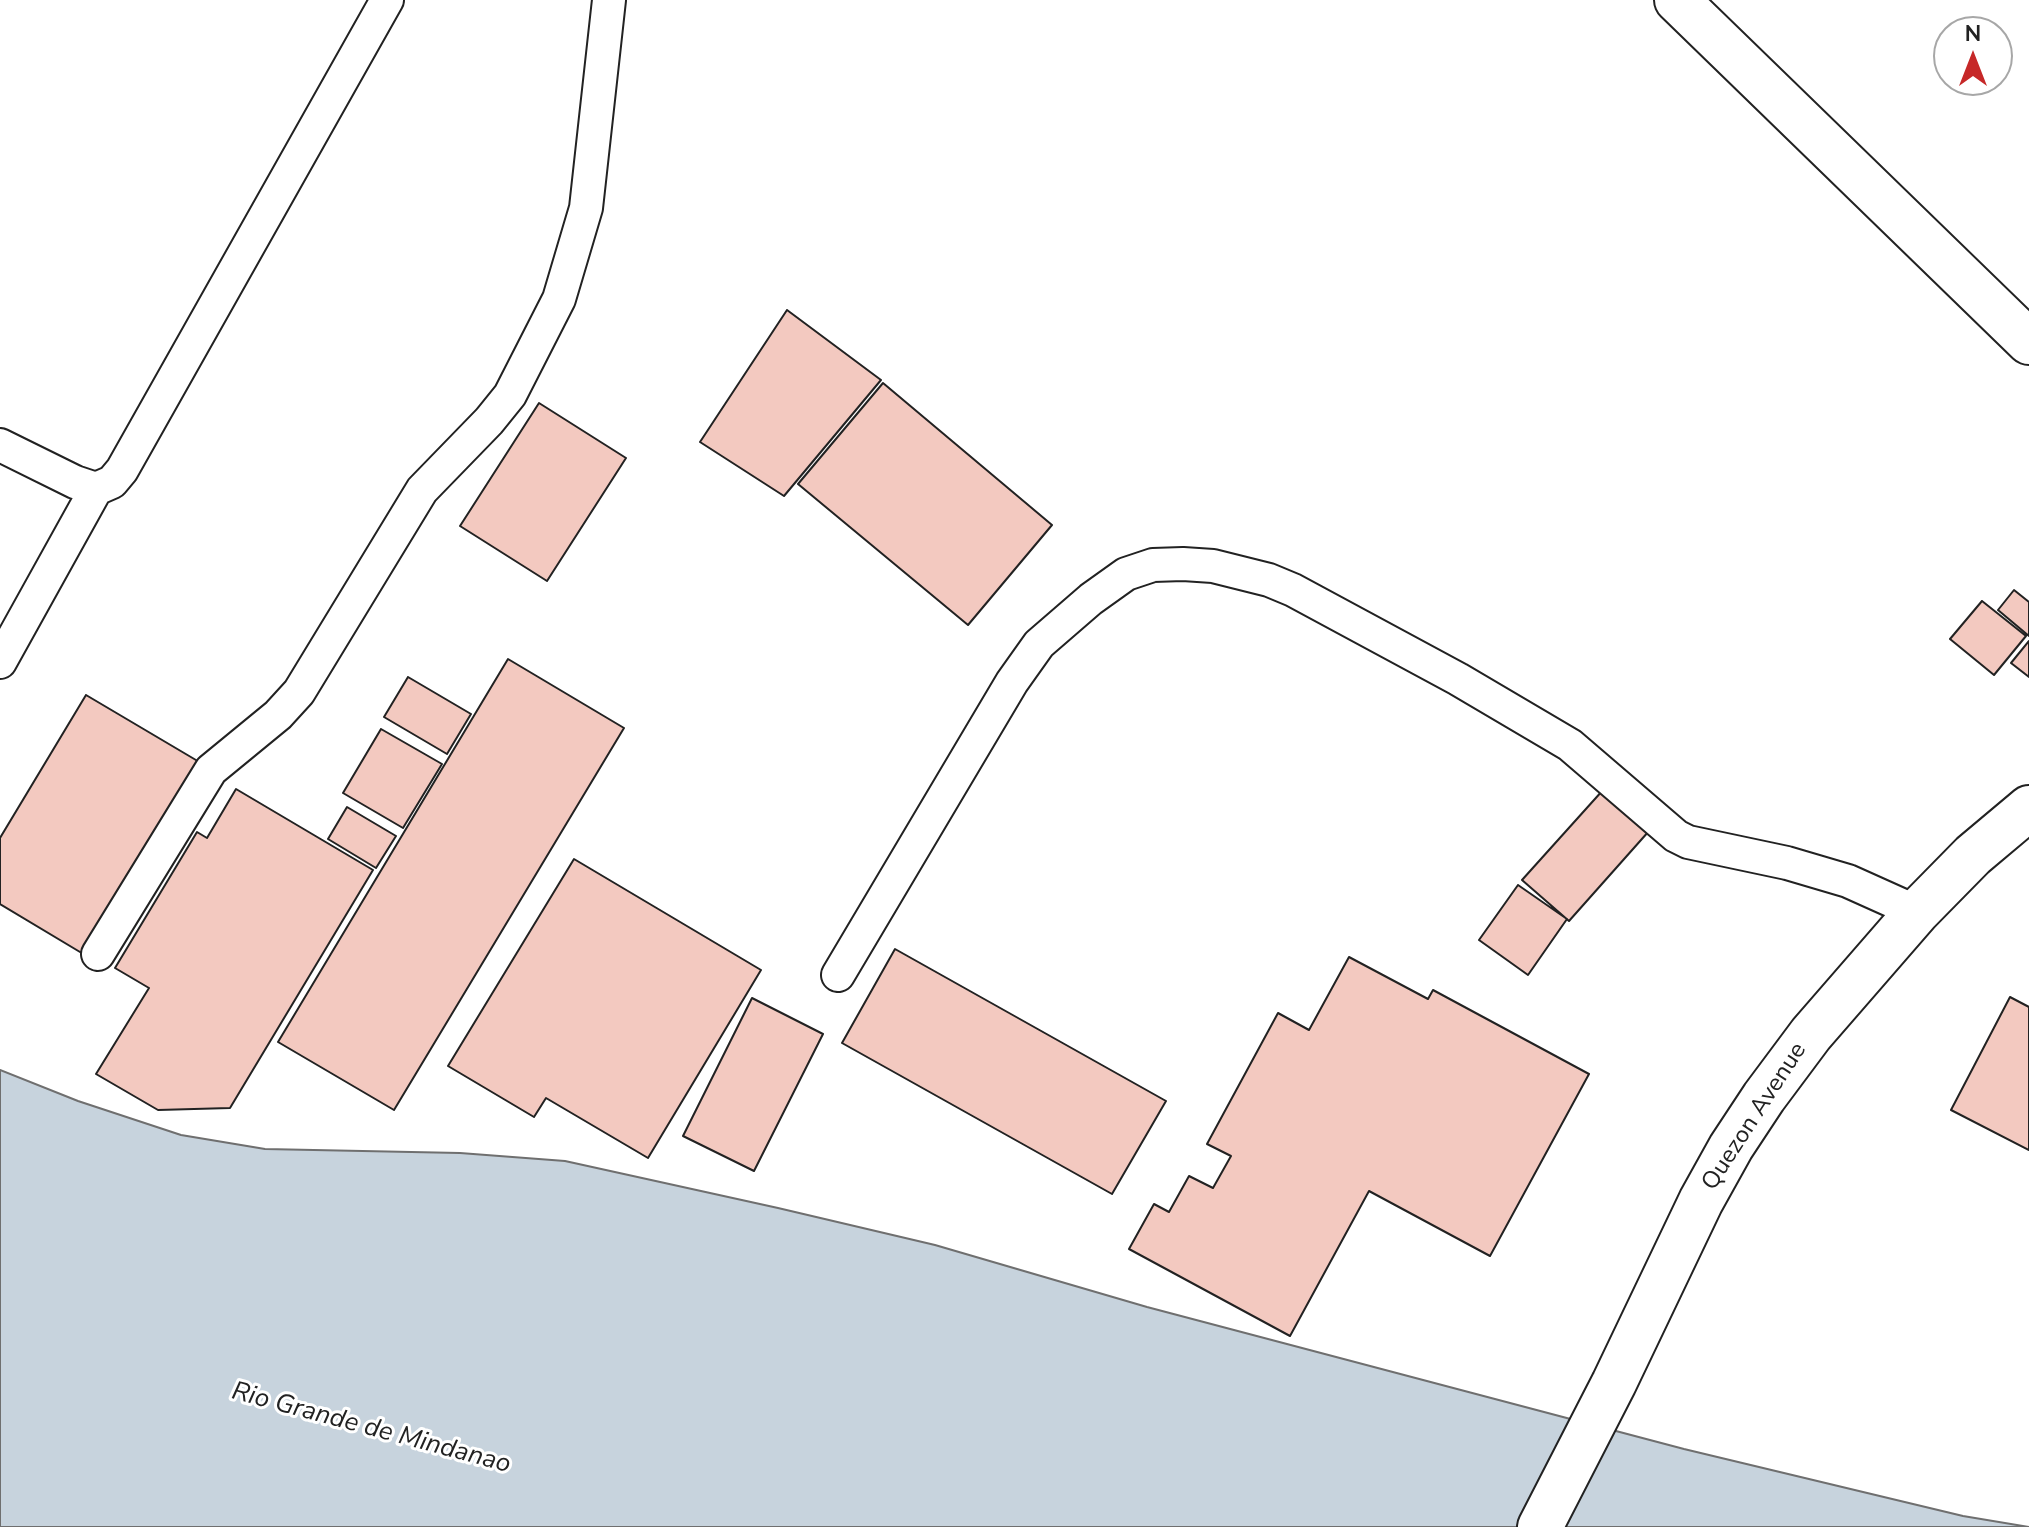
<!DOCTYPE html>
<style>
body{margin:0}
#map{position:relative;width:2029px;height:1527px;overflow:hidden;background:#fff;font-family:"Nunito Sans",sans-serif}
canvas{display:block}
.north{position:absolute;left:1933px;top:16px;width:80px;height:80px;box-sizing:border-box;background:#fff;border:2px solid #a7a7a7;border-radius:50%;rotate:0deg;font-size:22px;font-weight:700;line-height:32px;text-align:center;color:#222}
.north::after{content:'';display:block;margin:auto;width:28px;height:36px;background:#c62828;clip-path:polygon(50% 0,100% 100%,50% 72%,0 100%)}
</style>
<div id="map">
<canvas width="2029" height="1527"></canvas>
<div class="north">N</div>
</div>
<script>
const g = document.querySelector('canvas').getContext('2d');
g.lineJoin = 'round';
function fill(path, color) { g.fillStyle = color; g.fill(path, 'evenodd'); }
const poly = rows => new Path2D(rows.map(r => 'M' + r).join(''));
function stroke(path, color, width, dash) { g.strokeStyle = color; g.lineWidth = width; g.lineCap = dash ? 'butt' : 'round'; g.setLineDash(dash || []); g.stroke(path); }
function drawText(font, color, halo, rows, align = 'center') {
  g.font = font + ' "Nunito Sans",sans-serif'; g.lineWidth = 6; g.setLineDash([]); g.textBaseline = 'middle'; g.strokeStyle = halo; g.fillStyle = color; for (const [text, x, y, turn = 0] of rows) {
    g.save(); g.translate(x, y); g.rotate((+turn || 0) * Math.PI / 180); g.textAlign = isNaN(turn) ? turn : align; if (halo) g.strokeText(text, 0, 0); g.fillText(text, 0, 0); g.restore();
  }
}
const water = poly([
 [0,1070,78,1101,181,1135,265,1149,460,1153,565,1161,778,1208,935,1245,1147,1307,1684,1449,1963,1516,2029,1527,0,1527,0,1070]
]);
const building = poly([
 [787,310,881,380,784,496,700,442,787,310],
 [883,383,1052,525,968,625,798,484,883,383],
 [539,403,626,458,547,581,460,526,539,403],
 [2014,590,2029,602,2029,636,1998,610,2014,590],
 [1982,601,2026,636,1994,675,1950,639,1982,601],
 [2029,641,2029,677,2011,663,2029,641],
 [508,659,624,728,394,1110,278,1042,508,659],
 [408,677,471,714,447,754,384,717,408,677],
 [86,695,201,763,85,955,0,904,0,838,86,695],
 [381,729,442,764,403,828,343,793,381,729],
 [236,789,373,870,230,1108,158,1110,96,1074,149,988,115,968,197,832,207,838,236,789],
 [1603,790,1649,831,1569,921,1522,880,1603,790],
 [347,807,396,836,376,868,328,839,347,807],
 [574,859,761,970,648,1158,546,1098,534,1117,448,1066,574,859],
 [1518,885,1567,919,1528,975,1479,940,1518,885],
 [895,949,1166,1101,1112,1194,842,1043,895,949],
 [1349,957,1428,999,1433,990,1589,1074,1490,1256,1369,1191,1290,1336,1129,1249,1154,1204,1169,1212,1189,1176,1213,1188,1231,1156,1207,1144,1278,1013,1309,1030,1349,957],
 [2010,997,2029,1007,2029,1150,1951,1110,2010,997],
 [752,998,823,1034,754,1171,683,1136,752,998]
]);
const street = poly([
 [0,445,75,482,96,489,112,482,122,470,387,0],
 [0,662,96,489],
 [98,954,211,770,278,715,299,692,422,490,489,421,510,395,559,299,586,208,609,0],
 [838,975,1012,682,1039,644,1091,599,1126,574,1153,565,1183,564,1213,566,1269,580,1293,590,1458,679,1570,745,1676,836,1688,842,1787,863,1848,881,1917,912]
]);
const secondary = poly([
 [1677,0,2029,342],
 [1540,1527,1614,1383,1701,1201,1731,1147,1764,1097,1811,1034,1917,912,1973,855,2029,808]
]);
const streetNames = [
 ["Quezon Avenue",1755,1117,-57]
];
const waterNames = [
 ["Rio Grande de Mindanao",371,1429,15]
];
fill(water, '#c7d3dd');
stroke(water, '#6f6f6f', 2);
fill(building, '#f3c9c0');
stroke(building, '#222', 2);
stroke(street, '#222', 36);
stroke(secondary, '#222', 48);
stroke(street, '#fff', 32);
stroke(secondary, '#fff', 44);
drawText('24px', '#222', '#fff', streetNames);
drawText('italic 26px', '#222', '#fff', waterNames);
</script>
